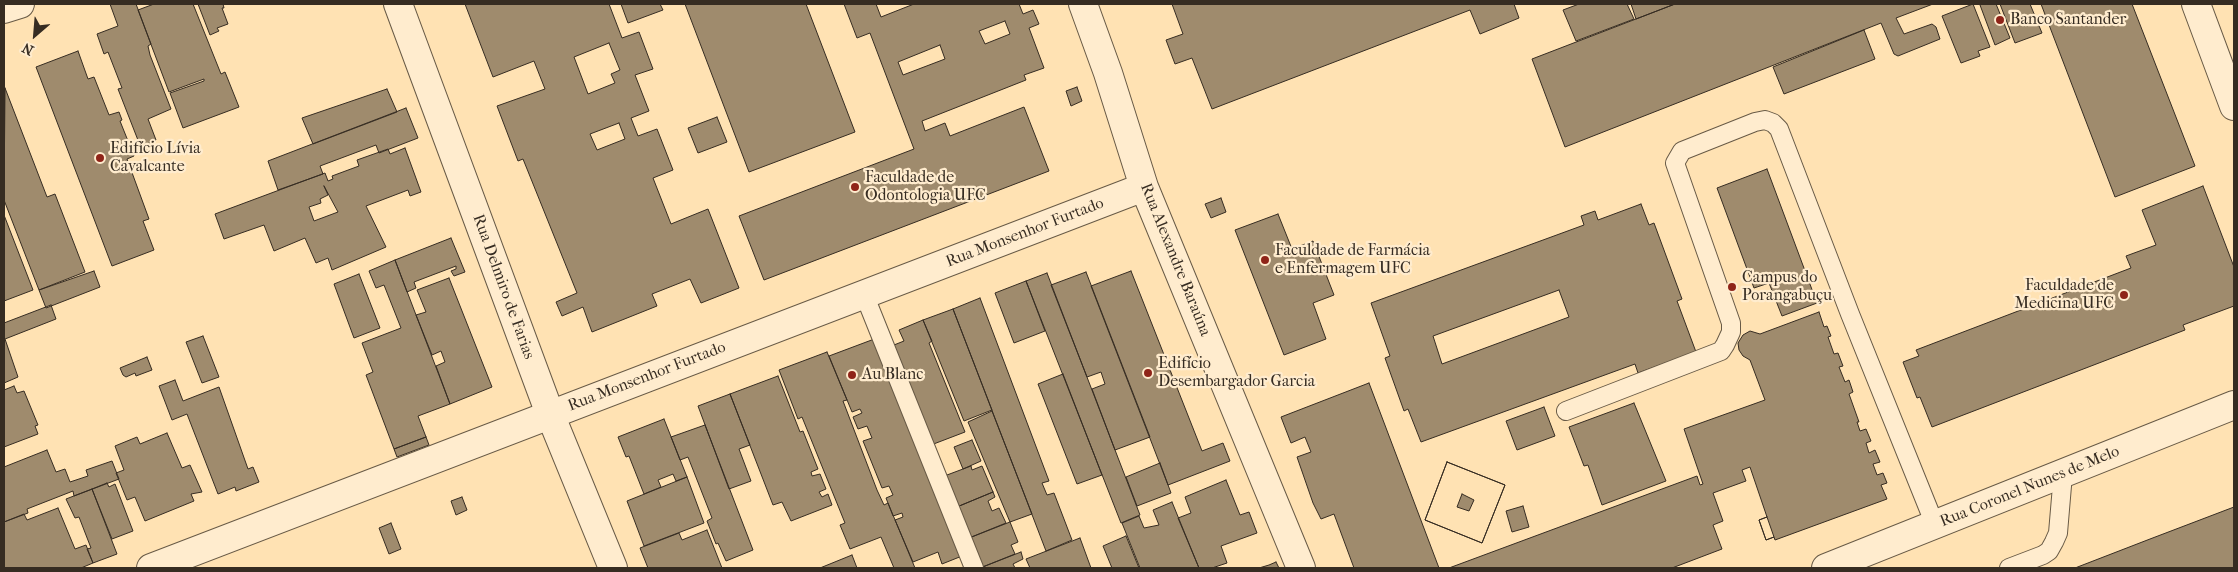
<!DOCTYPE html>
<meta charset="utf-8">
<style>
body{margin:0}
#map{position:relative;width:2238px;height:572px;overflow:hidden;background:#ffe2b3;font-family:"IM FELL French Canon",serif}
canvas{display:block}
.frame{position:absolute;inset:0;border:5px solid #362c22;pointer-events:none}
.north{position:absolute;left:10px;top:10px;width:50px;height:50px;-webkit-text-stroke:4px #ffecce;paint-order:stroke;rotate:207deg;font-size:14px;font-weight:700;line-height:20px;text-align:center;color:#362c22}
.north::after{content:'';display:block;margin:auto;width:18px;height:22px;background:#362c22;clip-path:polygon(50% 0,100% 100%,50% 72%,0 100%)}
</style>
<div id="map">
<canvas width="2238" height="572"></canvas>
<div class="frame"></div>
<div class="north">N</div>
</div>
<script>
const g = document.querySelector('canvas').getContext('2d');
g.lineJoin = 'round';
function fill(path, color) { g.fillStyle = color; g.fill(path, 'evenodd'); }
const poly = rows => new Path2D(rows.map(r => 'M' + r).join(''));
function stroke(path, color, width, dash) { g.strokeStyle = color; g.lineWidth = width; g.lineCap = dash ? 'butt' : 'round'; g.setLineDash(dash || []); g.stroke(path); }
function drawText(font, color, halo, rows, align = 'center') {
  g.font = font + ' "IM FELL French Canon",serif'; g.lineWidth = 4.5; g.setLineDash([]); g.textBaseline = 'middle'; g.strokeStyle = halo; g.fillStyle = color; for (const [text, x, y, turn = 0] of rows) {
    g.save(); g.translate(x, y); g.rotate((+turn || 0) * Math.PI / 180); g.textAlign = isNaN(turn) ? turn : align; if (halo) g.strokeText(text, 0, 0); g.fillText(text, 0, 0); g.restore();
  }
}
const building = poly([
 [110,4,136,4,151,44,148,46,150,55,171,109,148,119,156,140,148,144,150,150,143,153,118,89,122,88,108,52,104,54,97,34,118,26,110,4],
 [154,4,193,4,221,74,225,72,239,107,183,128,170,93,204,81,204,79,169,92,138,10,154,4],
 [198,4,223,4,224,8,222,8,228,24,217,28,219,31,210,35,198,4],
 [465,4,609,4,622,38,639,32,653,69,635,75,649,111,631,118,638,136,657,129,673,170,653,178,671,224,708,209,739,288,701,303,690,279,652,294,657,306,592,332,583,307,562,316,556,302,577,293,523,159,518,161,497,106,545,89,534,61,493,77,465,4],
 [609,43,620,70,611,74,615,83,588,94,574,57,609,43],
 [619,123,625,139,597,150,590,134,619,123],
 [621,4,660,4,663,10,628,23,621,4],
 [685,4,806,4,855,132,749,172,685,4],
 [844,4,876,4,881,17,914,4,1019,4,1023,14,1033,10,1039,24,1029,28,1044,68,1024,75,1026,80,922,121,925,131,945,123,950,136,1024,107,1049,171,764,280,739,216,914,149,870,33,857,38,844,4],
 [1005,21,1010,34,985,44,979,31,1005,21],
 [940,45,945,59,903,75,898,62,940,45],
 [1172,4,1514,4,1519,18,1480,34,1470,10,1212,109,1192,58,1175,64,1166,40,1183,34,1172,4],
 [1579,4,1627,4,1634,19,1576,41,1563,10,1579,4],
 [1631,4,1675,4,1636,19,1631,4],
 [1675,4,1933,4,1896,18,1904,34,1932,24,1936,27,1940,39,1898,56,1894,54,1881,23,1565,147,1532,59,1675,4],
 [1973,4,1990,47,1978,51,1980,56,1961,63,1942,16,1973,4],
 [1983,4,1996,4,2010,38,1995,45,1980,5,1983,4],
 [2000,4,2030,4,2042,33,2015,43,2000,4],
 [2041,4,2132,4,2195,166,2115,197,2041,4],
 [1864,30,1875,59,1784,94,1773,67,1864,30],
 [78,51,88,79,94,77,109,115,119,112,122,120,120,121,134,156,127,159,149,219,143,221,154,250,112,266,36,67,78,51],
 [1077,87,1082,101,1071,106,1066,91,1077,87],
 [5,88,47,197,55,194,85,272,39,290,4,200,5,88],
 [387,89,397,112,313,144,302,118,387,89],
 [406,108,418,138,379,153,376,145,320,166,323,174,278,190,268,161,406,108],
 [717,117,727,142,698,153,688,128,717,117],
 [405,148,421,192,410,196,408,190,366,206,386,247,332,270,328,258,316,263,305,238,274,251,264,225,224,239,215,214,325,173,328,181,333,179,332,176,359,166,357,160,388,149,390,154,405,148],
 [324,186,338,212,314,221,309,207,321,203,320,199,328,195,324,186],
 [1767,169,1817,303,1782,316,1769,283,1754,288,1717,188,1767,169],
 [2203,186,2234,267,2234,306,2183,325,2185,330,1932,427,1920,397,1917,398,1903,362,1919,356,1916,350,2131,268,2126,256,2156,245,2142,210,2203,186],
 [1221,198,1226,212,1211,218,1205,204,1221,198],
 [1641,204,1649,225,1654,223,1682,299,1677,301,1696,352,1638,373,1635,364,1421,442,1408,409,1404,411,1385,358,1390,356,1371,303,1584,225,1581,216,1595,211,1598,220,1641,204],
 [1559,290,1569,317,1442,364,1433,336,1559,290],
 [1278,214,1292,249,1313,241,1334,295,1313,303,1326,339,1284,355,1235,230,1278,214],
 [4,215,33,290,4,301,4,215],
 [451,238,465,272,454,276,451,271,456,269,456,266,414,282,416,288,407,292,395,260,451,238],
 [395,260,450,404,418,416,426,437,394,449,366,375,373,372,362,343,401,328,384,285,376,288,369,271,395,260],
 [94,271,100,287,46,308,39,290,94,271],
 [1131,271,1202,451,1223,443,1230,461,1168,485,1091,286,1131,271],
 [1086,272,1150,437,1115,450,1092,389,1105,384,1101,372,1087,377,1051,285,1086,272],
 [1047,273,1140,515,1121,523,1026,281,1047,273],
 [359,274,380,328,354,338,334,284,359,274],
 [449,278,492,387,450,404,436,366,445,362,441,351,432,355,416,315,426,312,417,290,449,278],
 [1026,281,1045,331,1014,343,995,293,1026,281],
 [980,298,1049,481,1042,483,1047,495,1054,493,1072,540,1046,551,953,309,980,298],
 [51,305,56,319,5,339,18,377,4,383,4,323,51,305],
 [953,309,992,410,964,421,923,320,953,309],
 [1819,312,1824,327,1827,326,1831,336,1828,337,1834,354,1838,353,1843,366,1839,367,1845,382,1849,380,1853,392,1849,394,1859,422,1857,422,1860,431,1866,429,1871,441,1866,443,1869,453,1875,450,1880,462,1873,464,1877,475,1883,473,1887,483,1881,485,1887,499,1775,540,1774,537,1766,540,1759,520,1767,517,1750,467,1742,470,1746,481,1713,493,1723,521,1713,525,1722,549,1672,568,1449,568,1697,476,1700,485,1703,484,1684,429,1765,400,1750,360,1743,356,1739,350,1738,343,1743,335,1750,331,1760,334,1819,312],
 [923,320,932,341,929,343,965,432,931,445,889,347,904,341,899,330,923,320],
 [203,336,219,377,202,383,186,342,203,336],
 [877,338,962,556,942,564,938,552,913,562,895,520,903,517,902,513,893,516,886,498,893,495,889,486,882,488,863,441,872,438,867,426,858,429,853,417,862,413,860,409,852,412,829,356,877,338],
 [827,352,847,400,843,401,877,490,884,505,888,503,915,568,894,568,881,537,850,549,840,525,845,523,802,417,798,419,779,370,827,352],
 [147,357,152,370,136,376,135,373,126,377,123,375,120,368,147,357],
 [1063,374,1102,475,1077,484,1038,384,1063,374],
 [778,376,800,432,803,431,818,469,811,472,812,476,820,474,826,489,819,492,822,497,828,494,832,505,791,521,782,502,773,505,730,394,778,376],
 [175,380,183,401,219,387,248,469,253,467,259,482,236,491,235,487,218,494,187,414,172,420,159,386,175,380],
 [1369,383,1439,568,1354,568,1334,514,1321,519,1313,503,1297,457,1311,452,1305,437,1291,443,1281,417,1369,383],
 [14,386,17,393,24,391,38,425,35,426,38,434,4,447,4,390,14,386],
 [730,394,750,445,739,449,751,481,729,489,698,406,730,394],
 [1634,403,1666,481,1602,505,1588,465,1584,466,1569,427,1634,403],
 [1544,407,1555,436,1517,450,1506,421,1544,407],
 [992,411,1032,514,1010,522,968,422,992,411],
 [664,419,687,477,676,481,673,474,658,480,661,487,644,494,629,456,626,457,618,437,664,419],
 [705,425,753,550,726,561,718,543,716,544,707,521,712,518,688,457,680,460,671,437,705,425],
 [167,433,182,468,190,465,202,492,191,494,194,501,145,521,135,497,127,500,116,473,124,470,115,446,137,437,140,444,167,433],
 [426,437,429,445,397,457,394,449,426,437],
 [972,440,981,461,963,469,954,447,972,440],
 [47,450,56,472,65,469,70,482,88,476,86,470,112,461,119,479,74,496,73,491,27,509,28,513,4,522,4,467,47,450],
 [1447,462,1505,485,1482,543,1425,520,1447,462],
 [1462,494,1474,500,1469,511,1457,507,1462,494],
 [1447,462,1505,485,1482,543,1425,520,1447,462],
 [1160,463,1171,493,1137,506,1126,477,1160,463],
 [971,466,972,470,982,466,993,492,952,509,939,478,971,466],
 [687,477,704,523,644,546,627,501,687,477],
 [1226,480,1240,515,1249,512,1257,533,1221,546,1227,563,1212,568,1199,568,1178,518,1191,513,1185,497,1226,480],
 [107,483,109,487,115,484,133,531,112,539,92,489,107,483],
 [92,489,117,554,93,563,87,549,91,548,79,517,75,518,66,499,92,489],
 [993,492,995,497,988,501,992,511,999,508,1006,523,964,540,952,509,993,492],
 [462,497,467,510,456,515,451,501,462,497],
 [1172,502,1199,568,1140,568,1122,523,1139,516,1144,528,1159,525,1153,510,1172,502],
 [1523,506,1529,527,1512,532,1506,511,1523,506],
 [2234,507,2234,568,2075,568,2150,539,2234,507],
 [58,508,75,549,86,545,93,563,81,568,4,568,4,522,24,514,27,520,58,508],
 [1767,517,1774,537,1766,540,1759,520,1767,517],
 [1010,522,1018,542,1011,545,1015,554,980,568,964,540,1010,522],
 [391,523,401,549,389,554,379,528,391,523],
 [707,530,722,568,648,568,640,548,679,533,682,540,707,530],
 [1126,536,1139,568,1112,568,1103,546,1126,536],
 [1080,538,1091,568,1030,568,1026,559,1080,538],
 [1021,552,1023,559,1013,564,1015,568,980,568,1021,552],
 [852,555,857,568,820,568,852,555],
 [1276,562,1279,568,1259,568,1269,565,1276,562]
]);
const service = poly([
 [864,294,974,568],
 [1566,411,1721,351,1725,345,1731,332,1731,323,1675,163,1682,151,1755,122,1765,120,1773,123,1779,129,1850,314,1935,525],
 [2009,568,2043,555,2049,551,2054,542,2058,533,2063,474]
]);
const minor = poly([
 [1083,4,1108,73,1144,187,1301,568],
 [151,568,1144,187],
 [1826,568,2234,405]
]);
const tertiary = poly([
 [398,4,550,414,613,568],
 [2196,4,2234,106],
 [4,9,20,4]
]);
const markers = [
 [2000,20,5,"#8f2418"],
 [100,158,5,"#8f2418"],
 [855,187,5,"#8f2418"],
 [1265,260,5,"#8f2418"],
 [1732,287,5,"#8f2418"],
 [2124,295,5,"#8f2418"],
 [1148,373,5,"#8f2418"],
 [852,375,5,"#8f2418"]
];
const poiNames = [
 ["Banco Santander",2010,20],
 ["Edifício Lívia",110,149],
 ["Cavalcante",110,167],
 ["Faculdade de",865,178],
 ["Odontologia UFC",865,196],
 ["Faculdade de Farmácia",1275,251],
 ["e Enfermagem UFC",1275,269],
 ["Campus do",1742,278],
 ["Porangabuçu",1742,296],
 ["Faculdade de",2114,286,"right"],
 ["Medicina UFC",2114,304,"right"],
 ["Edifício",1158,364],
 ["Desembargador Garcia",1158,382],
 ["Au Blanc",862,375]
];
const streetNames = [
 ["Rua Monsenhor Furtado",1025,233,-21],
 ["Rua Alexandre Baraúna",1175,260,68],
 ["Rua Delmiro de Farias",503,287,70],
 ["Rua Monsenhor Furtado",647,377,-21],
 ["Rua Coronel Nunes de Melo",2030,487,-22]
];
fill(building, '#9f8b6d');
stroke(building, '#362c22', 1);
stroke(service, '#685a46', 20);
stroke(minor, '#685a46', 30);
stroke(tertiary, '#685a46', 30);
stroke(service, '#ffecce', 18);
stroke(minor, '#ffecce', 28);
stroke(tertiary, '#ffecce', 28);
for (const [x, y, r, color] of markers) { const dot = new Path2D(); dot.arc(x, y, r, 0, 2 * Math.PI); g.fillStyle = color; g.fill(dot); stroke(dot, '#ffecce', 2); }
drawText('16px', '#362c22', '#ffecce', poiNames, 'left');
drawText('16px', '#362c22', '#ffecce', streetNames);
</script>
